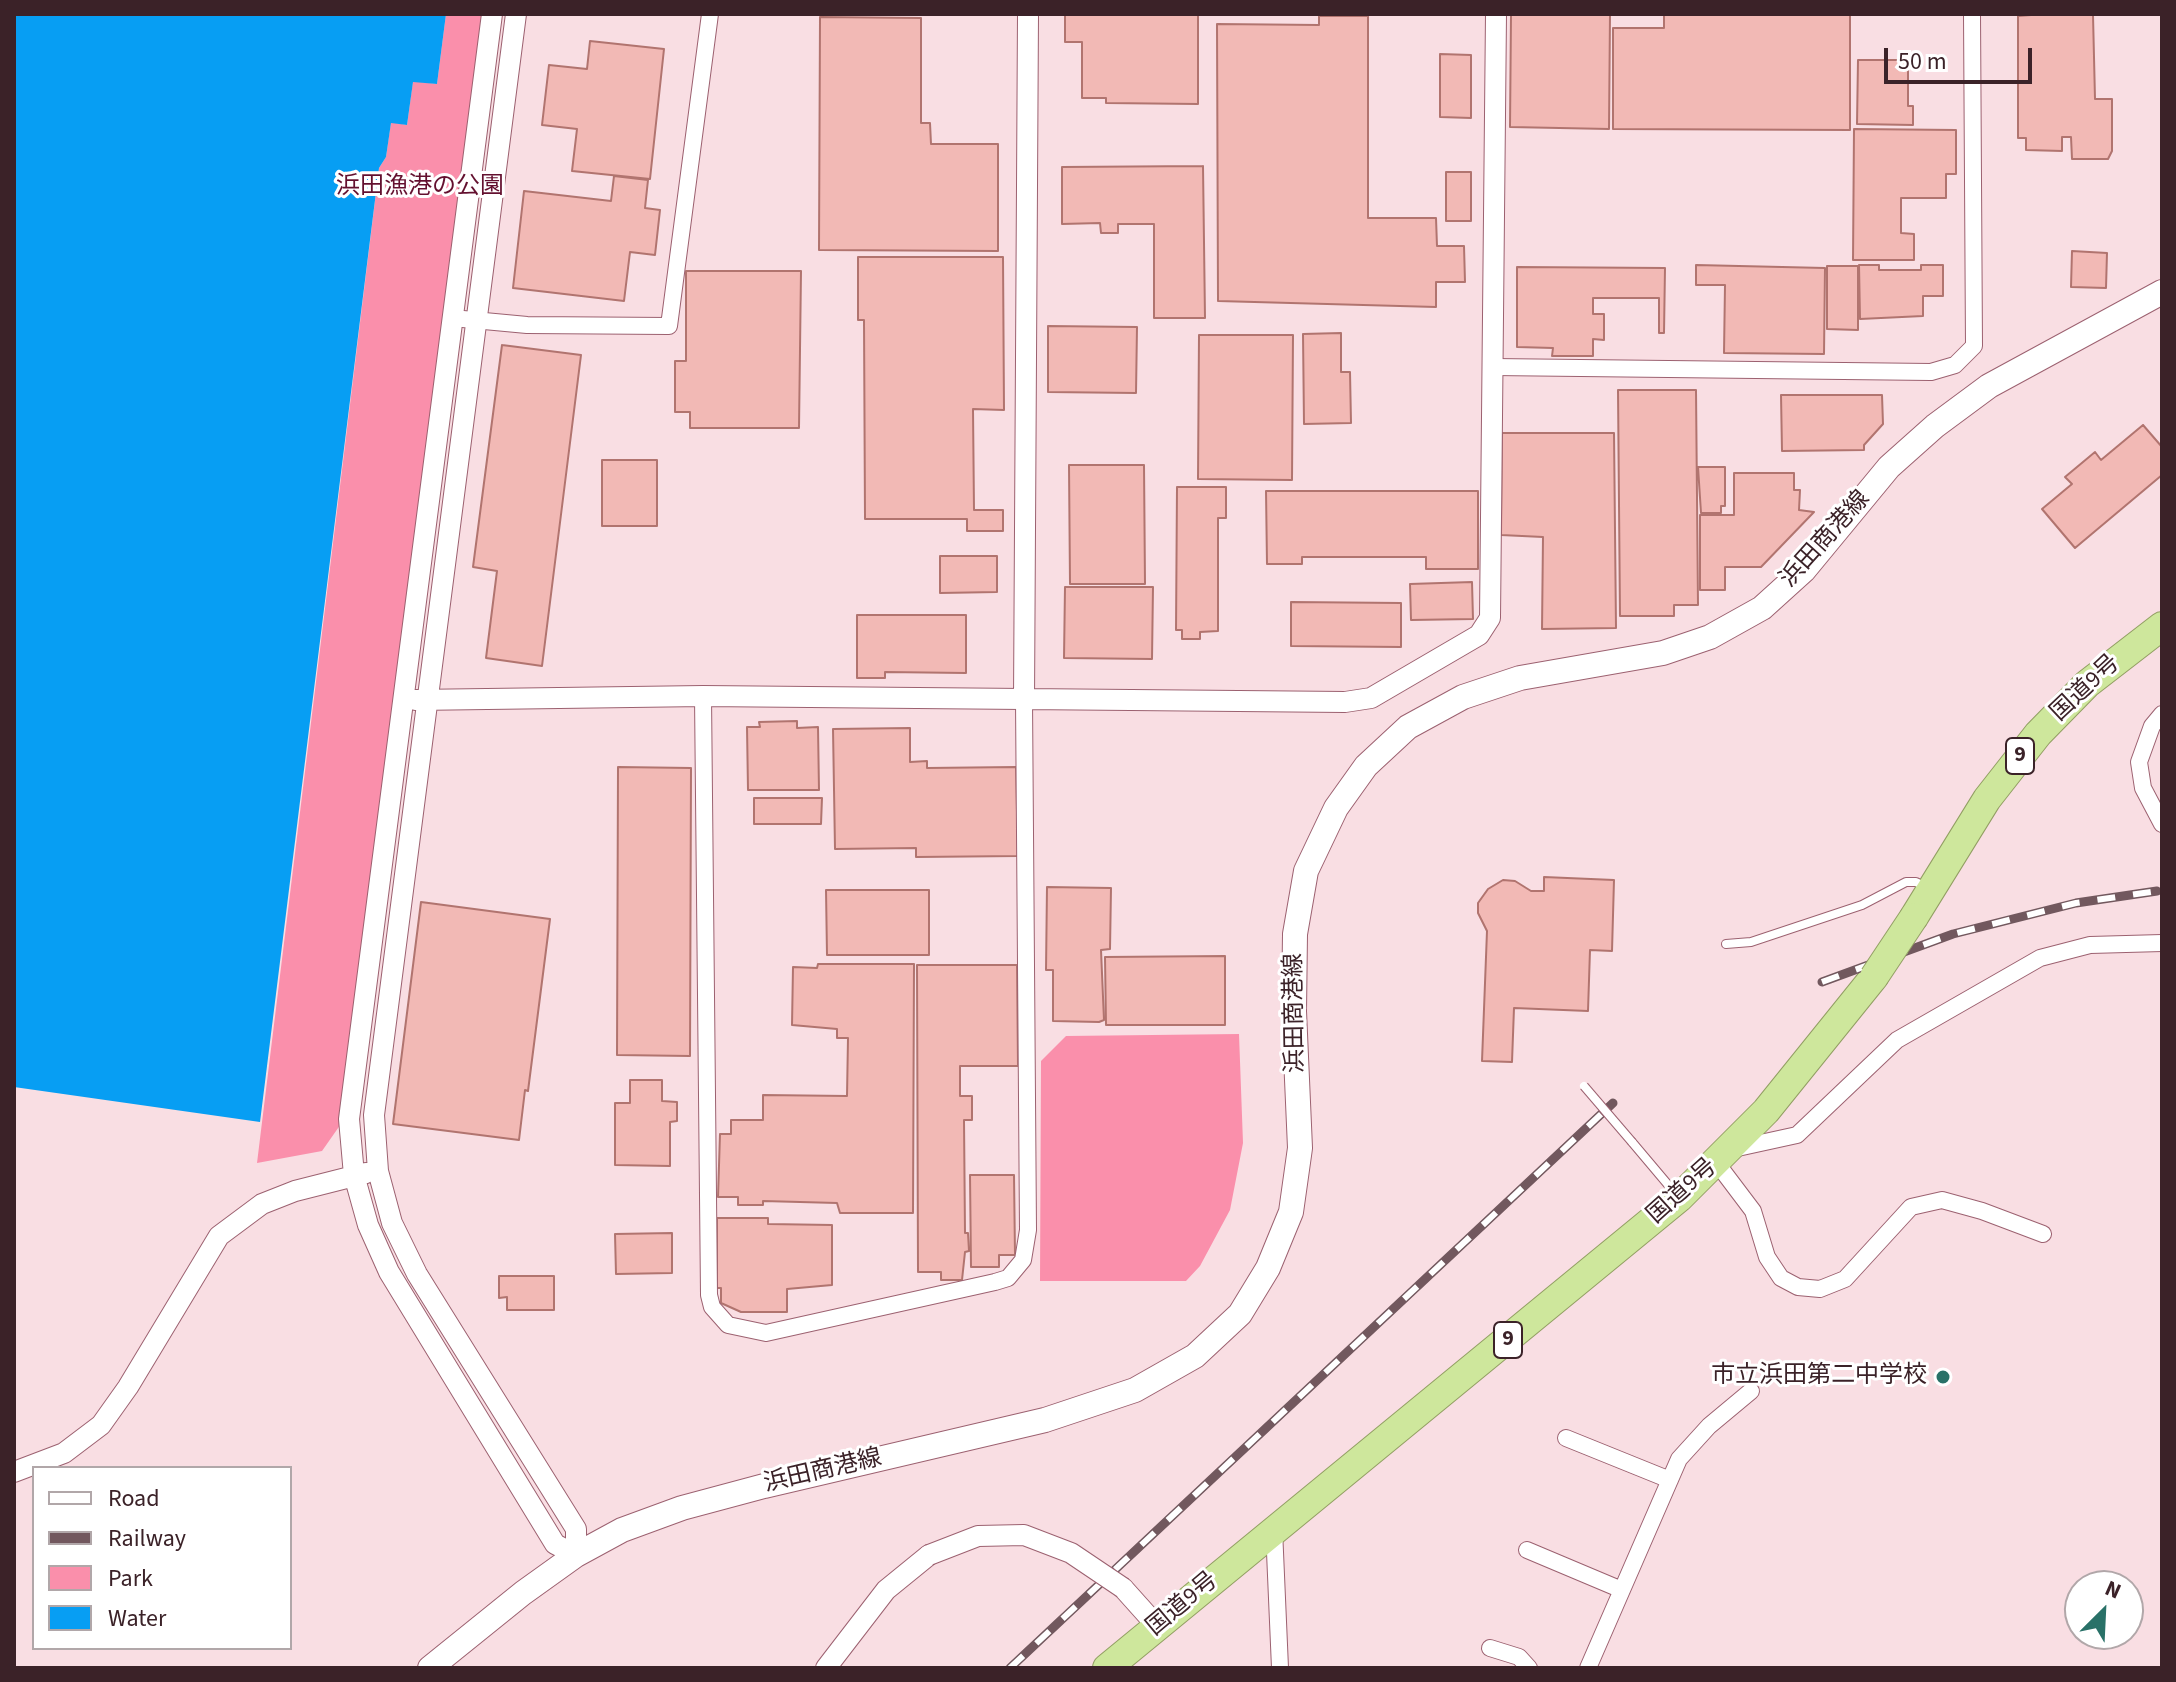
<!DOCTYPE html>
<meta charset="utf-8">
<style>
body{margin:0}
#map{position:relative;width:2176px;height:1682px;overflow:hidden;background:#f9dee3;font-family:"Source Sans 3",sans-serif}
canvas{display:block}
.frame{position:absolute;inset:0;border:16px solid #3b2228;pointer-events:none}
.legend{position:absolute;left:32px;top:1466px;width:260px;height:184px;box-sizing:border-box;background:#fff;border:2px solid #b1a7a9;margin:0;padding:10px 14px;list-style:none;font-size:24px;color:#3b2228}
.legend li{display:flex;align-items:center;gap:16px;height:40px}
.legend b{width:40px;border:2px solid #b1a7a9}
.north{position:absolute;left:2064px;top:1570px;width:80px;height:80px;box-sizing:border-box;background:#fff;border:2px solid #b1a7a9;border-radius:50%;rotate:24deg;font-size:22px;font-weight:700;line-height:32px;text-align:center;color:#3b2228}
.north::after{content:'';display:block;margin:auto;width:28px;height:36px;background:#297168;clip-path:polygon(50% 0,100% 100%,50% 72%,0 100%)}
.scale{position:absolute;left:1884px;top:48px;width:148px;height:36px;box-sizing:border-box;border:4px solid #3b2228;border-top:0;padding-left:10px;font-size:24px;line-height:28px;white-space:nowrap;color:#3b2228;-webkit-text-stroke:6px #fff;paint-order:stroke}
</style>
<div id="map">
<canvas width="2176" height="1682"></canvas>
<div class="frame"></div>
<ul class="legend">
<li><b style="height:10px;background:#fff"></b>Road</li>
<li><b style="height:10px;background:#72585e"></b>Railway</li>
<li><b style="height:22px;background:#fa8fab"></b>Park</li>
<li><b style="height:22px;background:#079ef3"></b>Water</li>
</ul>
<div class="north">N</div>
<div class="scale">50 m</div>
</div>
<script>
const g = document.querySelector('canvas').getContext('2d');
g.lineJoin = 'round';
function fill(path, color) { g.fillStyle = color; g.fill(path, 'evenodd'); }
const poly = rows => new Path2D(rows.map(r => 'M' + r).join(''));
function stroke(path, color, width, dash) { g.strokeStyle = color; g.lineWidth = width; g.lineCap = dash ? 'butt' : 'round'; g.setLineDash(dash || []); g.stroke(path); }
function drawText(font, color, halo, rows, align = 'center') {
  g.font = font + ' "Source Sans 3","Noto Sans JP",sans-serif'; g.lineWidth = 6; g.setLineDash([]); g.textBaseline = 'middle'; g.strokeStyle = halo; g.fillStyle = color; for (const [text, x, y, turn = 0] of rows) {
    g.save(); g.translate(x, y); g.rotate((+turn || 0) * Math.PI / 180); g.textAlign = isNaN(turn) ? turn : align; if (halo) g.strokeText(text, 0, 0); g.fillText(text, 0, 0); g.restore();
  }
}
const green = poly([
 [446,14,486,14,343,1121,322,1151,257,1163,379,168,386,157,391,122,407,125,413,81,437,84],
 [1239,1034,1243,1143,1230,1210,1200,1266,1186,1281,1040,1281,1041,1061,1066,1036]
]);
const water = poly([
 [14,14,446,14,437,84,413,82,407,125,391,123,386,157,379,168,260,1122,14,1087]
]);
const building = poly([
 [1065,14,1198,14,1198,104,1106,103,1106,98,1082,98,1082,42,1065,42,1065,14],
 [1511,14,1610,14,1609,129,1510,127,1511,14],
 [1664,14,1850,14,1850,130,1613,129,1613,28,1664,28,1664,14],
 [2044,14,2093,15,2095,99,2112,99,2112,151,2108,159,2072,159,2071,137,2062,137,2062,151,2026,150,2026,138,2018,138,2018,16,2044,14],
 [1319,16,1368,16,1368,218,1436,218,1437,246,1464,246,1465,282,1436,282,1436,307,1218,301,1217,24,1319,25,1319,16],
 [820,17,921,18,921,123,930,123,931,144,998,144,998,251,819,250,820,17],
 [590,41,664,49,650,179,572,171,577,129,542,125,549,65,587,69,590,41],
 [1440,54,1471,55,1471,118,1440,117,1440,54],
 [1858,60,1908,60,1908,106,1913,106,1913,125,1857,124,1858,60],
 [1854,129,1956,130,1956,174,1946,174,1946,198,1901,198,1901,233,1914,234,1914,260,1853,260,1854,129],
 [1203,166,1205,318,1154,318,1154,224,1118,224,1118,233,1101,233,1100,223,1062,224,1062,167,1203,166],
 [1446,172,1471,172,1471,221,1446,221,1446,172],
 [614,176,648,180,645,208,660,210,655,255,630,252,624,301,513,288,524,191,611,201,614,176],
 [2072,251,2107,253,2106,288,2071,287,2072,251],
 [858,257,1003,257,1004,410,973,409,974,510,1003,510,1003,531,967,531,967,519,865,519,864,320,858,320,858,257],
 [1696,265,1825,268,1824,354,1724,353,1725,285,1696,285,1696,265],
 [1859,265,1879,265,1879,270,1921,270,1921,265,1943,265,1943,296,1923,296,1923,316,1860,319,1859,265],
 [1827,266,1858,266,1858,330,1827,329,1827,266],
 [1517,267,1665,268,1664,333,1659,333,1659,298,1593,298,1593,314,1604,314,1604,340,1593,339,1593,356,1552,356,1553,348,1517,347,1517,267],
 [686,271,801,271,799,428,690,428,690,412,675,412,675,361,686,361,686,271],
 [1048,326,1137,327,1136,393,1048,392,1048,326],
 [1341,333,1341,372,1350,372,1351,423,1304,424,1303,334,1341,333],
 [1199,335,1293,335,1292,480,1198,479,1199,335],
 [502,345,581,355,542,666,486,658,497,571,473,567,502,345],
 [1618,390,1696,390,1698,605,1674,605,1674,616,1620,616,1618,390],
 [1781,395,1882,395,1883,424,1864,445,1864,450,1782,451,1781,395],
 [2143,425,2162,447,2162,475,2075,548,2042,509,2072,484,2065,477,2095,452,2101,460,2143,425],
 [1502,433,1614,433,1616,628,1542,629,1543,537,1501,535,1502,433],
 [602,460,657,460,657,526,602,526,602,460],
 [1069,465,1144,465,1145,584,1070,584,1069,465],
 [1698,467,1725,467,1725,506,1721,506,1721,513,1701,513,1698,467],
 [1734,473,1794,473,1794,490,1800,490,1799,510,1814,512,1761,567,1725,567,1725,590,1700,590,1700,515,1734,515,1734,473],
 [1177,487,1226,487,1226,518,1218,518,1218,631,1200,632,1200,639,1182,639,1182,630,1176,630,1177,487],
 [1266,491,1478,491,1478,569,1426,569,1426,557,1302,557,1302,564,1267,564,1266,491],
 [940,556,997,556,997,592,940,593,940,556],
 [1472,582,1473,619,1411,620,1410,584,1472,582],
 [1065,587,1153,587,1152,659,1064,658,1065,587],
 [1291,602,1401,603,1401,647,1291,646,1291,602],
 [857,615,966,615,966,673,885,672,885,678,857,678,857,615],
 [797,721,797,728,818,727,819,790,748,790,747,727,760,727,759,722,797,721],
 [910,728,910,762,927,761,927,768,1016,767,1018,856,916,857,916,848,835,849,833,729,910,728],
 [618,767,691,768,690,1056,617,1055,618,767],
 [754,798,822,798,821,824,754,824,754,798],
 [1544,877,1614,880,1612,951,1590,950,1588,1011,1514,1008,1512,1062,1482,1061,1487,931,1478,913,1478,903,1488,889,1503,880,1515,881,1531,891,1544,891,1544,877],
 [1047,887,1111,888,1110,949,1101,950,1104,1020,1099,1022,1053,1021,1053,970,1046,970,1047,887],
 [826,890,929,890,929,955,827,955,826,890],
 [421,902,550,919,528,1091,525,1090,519,1140,393,1124,421,902],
 [1225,956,1225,1025,1106,1025,1105,957,1225,956],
 [818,964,914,964,913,1213,840,1213,837,1203,763,1201,763,1205,738,1205,738,1197,718,1197,720,1134,731,1134,731,1120,763,1120,763,1095,847,1096,848,1038,837,1038,837,1029,792,1025,793,967,817,968,818,964],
 [917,965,1017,965,1018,1066,960,1066,960,1096,972,1096,972,1120,964,1120,965,1233,968,1233,969,1251,965,1252,962,1280,941,1280,941,1272,918,1272,917,965],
 [630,1080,662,1080,662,1101,677,1102,677,1121,670,1122,670,1166,615,1165,615,1103,630,1103,630,1080],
 [970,1175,1014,1175,1015,1255,999,1255,999,1267,971,1267,970,1175],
 [717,1218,768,1218,768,1224,832,1225,832,1285,787,1289,787,1312,741,1312,721,1303,721,1288,717,1288,717,1218],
 [672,1233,672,1273,616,1274,615,1234,672,1233],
 [499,1276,554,1276,554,1310,507,1310,507,1297,499,1298,499,1276]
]);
const service = poly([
 [1726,944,1751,942,1862,905,1906,882,1916,882,1928,888],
 [1632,1142,1675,1193]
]);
const minor = poly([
 [452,318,527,325,669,326,710,14],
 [1493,367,1931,372,1955,365,1974,346,1972,14],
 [703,696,709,1295,712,1307,728,1325,766,1333,995,1282,1008,1278,1023,1260,1028,1230,1024,700],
 [2162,714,2152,726,2139,762,2143,788,2162,824],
 [1733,1149,1797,1135,1897,1040,2040,958,2090,945,2162,943],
 [1716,1162,1753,1211,1767,1257,1781,1278,1798,1287,1820,1289,1845,1279,1911,1207,1942,1200,1982,1211,2043,1234],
 [1566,1438,1670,1480],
 [1274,1529,1280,1668],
 [1527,1550,1622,1590],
 [1490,1648,1519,1657,1529,1668],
 [1588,1668,1679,1459,1709,1426,1751,1391]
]);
const tertiary = poly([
 [492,14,349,1119,354,1175,368,1225,389,1272,555,1544,576,1555,576,1529,417,1274,392,1223,378,1171,374,1115,516,14],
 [415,700,703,696,1345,702,1371,698,1479,635,1490,618,1496,14],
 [1024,700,1028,14],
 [14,1472,64,1453,101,1425,128,1387,219,1236,262,1204,295,1191,366,1173],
 [1123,1588,1157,1626],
 [826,1668,886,1590,929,1555]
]);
const secondary = poly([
 [430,1668,523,1593,576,1555,622,1530,682,1508,764,1486,1045,1420,1135,1390,1195,1356,1240,1314,1268,1268,1291,1212,1300,1148,1294,1011,1295,934,1306,871,1336,808,1366,766,1408,727,1463,697,1520,678,1663,653,1710,637,1762,608,1804,570,1889,467,1935,426,1989,386,2162,292]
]);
const trunk = poly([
 [1914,917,1987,799,2038,734,2087,684,2162,626],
 [1107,1668,1679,1198,1766,1111,1874,977]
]);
const rail = poly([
 [1822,982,1953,934,2076,903,2157,891],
 [1010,1668,1613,1103]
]);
const serviceBridge = poly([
 [1584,1086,1632,1142]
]);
const tertiaryBridge = poly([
 [929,1555,978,1536,1024,1535,1071,1553,1123,1588]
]);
const trunkBridge = poly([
 [1874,977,1914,917]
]);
const markers = [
 [1943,1377,8,"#297168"]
];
const shields = [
 [2020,756,28],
 [1508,1340,28]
];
const shieldNames = [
 ["9",2020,756],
 ["9",1508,1340]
];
const parkNames = [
 ["浜田漁港の公園",420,188]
];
const streetNames = [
 ["浜田商港線",1826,540,-48],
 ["国道9号",2086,689,-43],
 ["浜田商港線",1296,1013,-91],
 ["国道9号",1683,1192,-42],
 ["浜田商港線",823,1472,-13],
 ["国道9号",1183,1605,-40]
];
const poiNames = [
 ["市立浜田第二中学校",1927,1377]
];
fill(green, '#fa8fab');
fill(water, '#079ef3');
fill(building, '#f2b9b5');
stroke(building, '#b1746f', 2);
stroke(service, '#9c6170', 10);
stroke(minor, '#9c6170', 18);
stroke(tertiary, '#9c6170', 22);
stroke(secondary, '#9c6170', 26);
stroke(trunk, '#929e63', 30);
stroke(service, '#fff', 8);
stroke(minor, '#fff', 16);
stroke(tertiary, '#fff', 20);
stroke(secondary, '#fff', 24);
stroke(trunk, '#cee79c', 28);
stroke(rail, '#72585e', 9);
stroke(rail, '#fff', 6, [18]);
stroke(serviceBridge, '#9c6170', 10, []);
stroke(tertiaryBridge, '#9c6170', 22, []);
stroke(trunkBridge, '#929e63', 30, []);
stroke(serviceBridge, '#fff', 8);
stroke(tertiaryBridge, '#fff', 20);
stroke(trunkBridge, '#cee79c', 28);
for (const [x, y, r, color] of markers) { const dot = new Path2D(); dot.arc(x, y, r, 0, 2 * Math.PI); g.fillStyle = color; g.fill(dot); stroke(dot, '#fff', 3); }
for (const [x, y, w] of shields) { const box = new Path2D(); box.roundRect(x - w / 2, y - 18, w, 36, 6); g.fillStyle = '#fff'; g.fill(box); stroke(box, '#3b2228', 2); }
drawText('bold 22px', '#3b2228', null, shieldNames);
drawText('24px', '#63102f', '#fff', parkNames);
drawText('24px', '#3b2228', '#fff', streetNames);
drawText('24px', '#3b2228', '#fff', poiNames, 'right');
</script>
